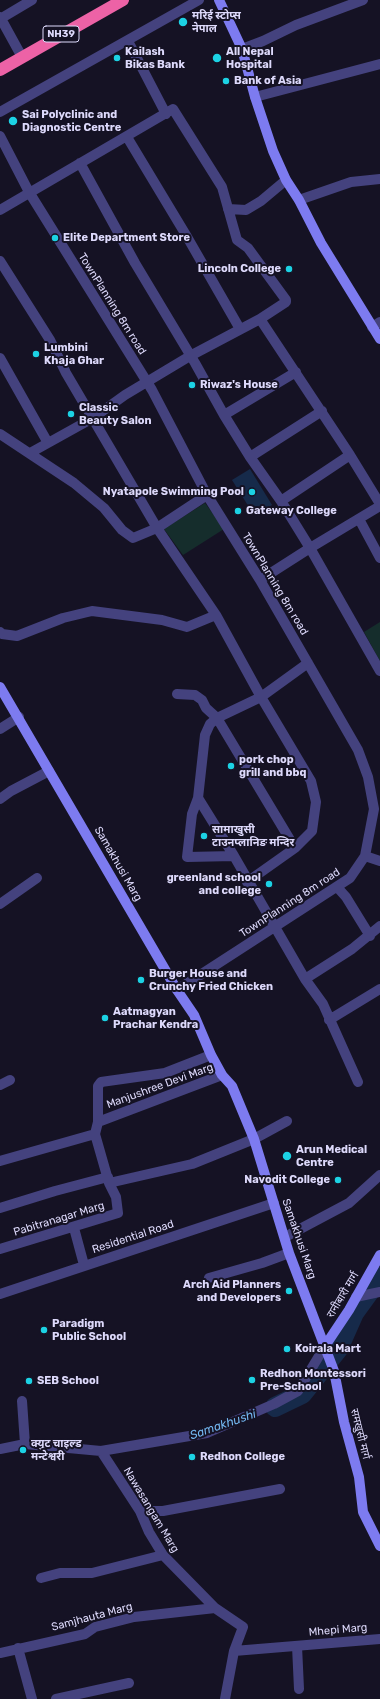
<!DOCTYPE html>
<meta charset="utf-8">
<style>
body{margin:0}
canvas{display:block;background:#151224}
</style>
<canvas width="380" height="1699"></canvas>
<script>
const g = document.querySelector('canvas').getContext('2d');
g.lineJoin = 'round';
function fill(path, color) { g.fillStyle = color; g.fill(path, 'evenodd'); }
const poly = rows => new Path2D(rows.map(r => 'M' + r).join(''));
function stroke(path, color, width, dash) { g.strokeStyle = color; g.lineWidth = width; g.lineCap = dash ? 'butt' : 'round'; g.setLineDash(dash || []); g.stroke(path); }
function drawText(font, color, halo, rows, align = 'center') {
  g.font = font + ' Rubik,"Noto Sans Devanagari",sans-serif'; g.lineWidth = 4; g.setLineDash([]); g.textBaseline = 'middle'; g.strokeStyle = halo; g.fillStyle = color; for (const [text, x, y, turn = 0] of rows) {
    g.save(); g.translate(x, y); g.rotate((+turn || 0) * Math.PI / 180); g.textAlign = isNaN(turn) ? turn : align; if (halo) g.strokeText(text, 0, 0); g.fillText(text, 0, 0); g.restore();
  }
}
const green = poly([
 [205,503,224,529,183,555,164,529],
 [380,622,380,661,364,632]
]);
const water = poly([
 [250,469,272,505,254,515,232,480]
]);
const river = poly([
 [275,1407,302,1394,338,1349,354,1313,380,1277]
]);
const street = poly([
 [0,17,22,57],
 [0,19,32,0],
 [128,41,166,114],
 [242,49,263,41,296,25,363,0],
 [255,97,380,64],
 [0,112,199,0],
 [0,136,29,192,152,390,207,495,260,580,358,750,368,777,374,809,365,856,350,878,177,990],
 [127,137,186,235,240,329],
 [80,163,135,263,195,363,224,415,250,457,281,501,310,548,380,671],
 [299,200,351,182,380,179],
 [228,209,246,210,261,201,286,180],
 [0,210,173,109,222,187,237,240,248,248,286,300,286,302,260,319,190,356,125,395,93,418,30,453],
 [0,261,50,340,66,373,157,528,216,615,261,697,311,781,316,802,312,831,295,848,247,882],
 [260,319,350,455,380,504],
 [372,327,380,322],
 [0,358,48,443],
 [224,415,296,372],
 [0,434,74,483,104,508,122,530,133,538,157,528,207,495],
 [250,457,322,411],
 [281,501,350,455],
 [359,519,380,558],
 [260,580,310,548,380,506],
 [0,632,2,634,17,636,63,618,92,611,162,620,187,627,216,615],
 [177,694,195,695,202,700,206,708,217,718,295,848],
 [0,729,19,717],
 [198,798,234,856,305,979,323,1004,358,1082],
 [0,799,11,791,49,771],
 [234,856,187,857,192,814,198,798,205,735,210,724,217,718,261,697,308,663],
 [365,856,380,861],
 [337,887,346,897,370,936],
 [0,904,37,878],
 [305,979,352,949,380,926],
 [329,1020,380,989],
 [0,1085,10,1080],
 [98,1122,98,1086,101,1082,165,1073,211,1055],
 [0,1161,95,1134,98,1122,222,1075],
 [109,1183,192,1164,254,1139,287,1121],
 [0,1208,55,1191,108,1177],
 [74,1228,84,1265],
 [285,1237,349,1203,380,1175],
 [0,1249,118,1213,116,1197,109,1183,95,1134],
 [209,1278,262,1263,289,1253],
 [0,1294,274,1203],
 [356,1297,380,1292],
 [22,1401,25,1444],
 [0,1449,25,1444,101,1451,207,1433,274,1404,298,1391,325,1346],
 [101,1451,140,1511,149,1532,163,1555,215,1608,243,1627,234,1651,225,1699],
 [140,1511,163,1511,280,1489],
 [41,1578,60,1573,92,1573,163,1555],
 [297,1646,299,1689],
 [18,1648,32,1699],
 [234,1651,380,1639],
 [0,1653,85,1634,95,1627,134,1617,215,1608],
 [56,1699,129,1683]
]);
const secondary = poly([
 [219,0,242,49,255,97,273,151,286,180,299,200,321,243,380,339],
 [0,687,177,990,194,1015,211,1055,222,1075,232,1086,254,1139,289,1253,334,1371,344,1422,359,1477,363,1512,380,1546],
 [325,1346,349,1310,380,1255]
]);
const highway = poly([
 [0,70,123,0]
]);
const markers = [
 [183,22,5,"#1cd2e4"],
 [117,58,4,"#1cd2e4"],
 [217,58,5,"#1cd2e4"],
 [226,81,4,"#1cd2e4"],
 [13,121,5,"#1cd2e4"],
 [55,238,4,"#1cd2e4"],
 [289,269,4,"#1cd2e4"],
 [36,354,4,"#1cd2e4"],
 [192,385,4,"#1cd2e4"],
 [71,414,4,"#1cd2e4"],
 [252,492,4,"#1cd2e4"],
 [238,511,4,"#1cd2e4"],
 [231,766,4,"#1cd2e4"],
 [204,836,4,"#1cd2e4"],
 [269,884,4,"#1cd2e4"],
 [141,980,4,"#1cd2e4"],
 [105,1018,4,"#1cd2e4"],
 [287,1156,5,"#1cd2e4"],
 [338,1180,4,"#1cd2e4"],
 [289,1291,4,"#1cd2e4"],
 [44,1330,4,"#1cd2e4"],
 [287,1349,4,"#1cd2e4"],
 [252,1380,4,"#1cd2e4"],
 [29,1381,4,"#1cd2e4"],
 [23,1450,4,"#1cd2e4"],
 [192,1457,4,"#1cd2e4"]
];
const shields = [
 [61,34,36]
];
const shieldNames = [
 ["NH39",61,34]
];
const poiNames = [
 ["मरिई स्टोप्स",192,16],
 ["नेपाल",192,29],
 ["Kailash",125,52],
 ["Bikas Bank",125,65],
 ["All Nepal",226,52],
 ["Hospital",226,65],
 ["Bank of Asia",234,81],
 ["Sai Polyclinic and",22,115],
 ["Diagnostic Centre",22,128],
 ["Elite Department Store",63,238],
 ["Lincoln College",281,269,"right"],
 ["Lumbini",44,348],
 ["Khaja Ghar",44,361],
 ["Riwaz's House",200,385],
 ["Classic",79,408],
 ["Beauty Salon",79,421],
 ["Nyatapole Swimming Pool",244,492,"right"],
 ["Gateway College",246,511],
 ["pork chop",239,760],
 ["grill and bbq",239,773],
 ["सामाखुसी",212,830],
 ["टाउनप्लानिङ मन्दिर",212,843],
 ["greenland school",261,878,"right"],
 ["and college",261,891,"right"],
 ["Burger House and",149,974],
 ["Crunchy Fried Chicken",149,987],
 ["Aatmagyan",113,1012],
 ["Prachar Kendra",113,1025],
 ["Arun Medical",296,1150],
 ["Centre",296,1163],
 ["Navodit College",330,1180,"right"],
 ["Arch Aid Planners",281,1285,"right"],
 ["and Developers",281,1298,"right"],
 ["Paradigm",52,1324],
 ["Public School",52,1337],
 ["Koirala Mart",295,1349],
 ["Redhon Montessori",260,1374],
 ["Pre-School",260,1387],
 ["SEB School",37,1381],
 ["क्युट चाइल्ड",31,1444],
 ["मन्टेश्वरी",31,1457],
 ["Redhon College",200,1457]
];
const streetNames = [
 ["TownPlanning 8m road",112,304,58],
 ["TownPlanning 8m road",275,584,59],
 ["Samakhusi Marg",118,864,60],
 ["TownPlanning 8m road",290,903,-33],
 ["Manjushree Devi Marg",160,1086,-20],
 ["Pabitranagar Marg",59,1219,-17],
 ["Residential Road",133,1237,-18],
 ["Samakhusi Marg",299,1239,71],
 ["रानीबारी मार्ग",343,1295,-59],
 ["समखुसी मार्ग",360,1434,76],
 ["Nawasangam Marg",151,1510,59],
 ["Samjhauta Marg",92,1617,-15],
 ["Mhepi Marg",338,1630,-5]
];
const waterNames = [
 ["Samakhushi",223,1425,-19]
];
fill(green, '#152d2c');
fill(water, '#162a4a');
stroke(river, '#162a4a', 20);
stroke(street, '#44427e', 10);
stroke(secondary, '#7d7bf0', 10);
stroke(highway, '#ed62a6', 12);
for (const [x, y, r, color] of markers) { const dot = new Path2D(); dot.arc(x, y, r, 0, 2 * Math.PI); g.fillStyle = color; g.fill(dot); stroke(dot, '#151224', 1.5); }
for (const [x, y, w] of shields) { const box = new Path2D(); box.roundRect(x - w / 2, y - 8, w, 16, 3); g.fillStyle = '#151224'; g.fill(box); stroke(box, '#ddd9fb', 1); }
drawText('bold 10px', '#ddd9fb', null, shieldNames);
drawText('bold 11px', '#ddd9fb', '#151224', poiNames, 'left');
drawText('11px', '#ddd9fb', '#151224', streetNames);
drawText('italic 12px', '#73b6ef', '#151224', waterNames);
</script>
